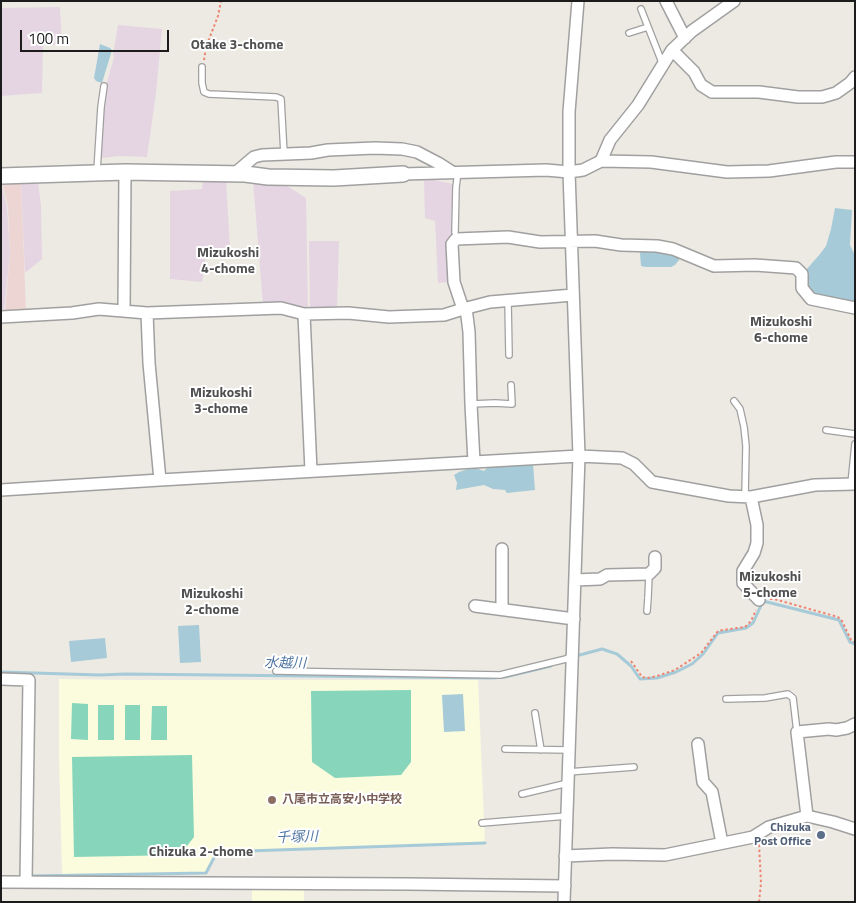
<!DOCTYPE html>
<meta charset="utf-8">
<style>
body{margin:0}
#map{position:relative;width:856px;height:903px;overflow:hidden;background:#edeae3;font-family:"Titillium Web",sans-serif}
canvas{display:block}
.frame{position:absolute;inset:0;border:2px solid #1c1c1c;pointer-events:none}
.scale{position:absolute;left:20px;top:30px;width:149px;height:22px;box-sizing:border-box;border:2px solid #1c1c1c;border-top:0;padding-left:6px;font-size:15px;line-height:18px;white-space:nowrap;color:#1c1c1c;-webkit-text-stroke:4px #fff;paint-order:stroke}
</style>
<div id="map">
<canvas width="856" height="903"></canvas>
<div class="frame"></div>
<div class="scale">100 m</div>
</div>
<script>
const g = document.querySelector('canvas').getContext('2d');
g.lineJoin = 'round';
function fill(path, color) { g.fillStyle = color; g.fill(path, 'evenodd'); }
const poly = rows => new Path2D(rows.map(r => 'M' + r).join(''));
function stroke(path, color, width, dash) { g.strokeStyle = color; g.lineWidth = width; g.lineCap = dash ? 'butt' : 'round'; g.setLineDash(dash || []); g.stroke(path); }
function drawText(font, color, halo, rows, align = 'center') {
  g.font = font + ' "Titillium Web","Noto Sans JP",sans-serif'; g.lineWidth = 4; g.setLineDash([]); g.textBaseline = 'middle'; g.strokeStyle = halo; g.fillStyle = color; for (const [text, x, y, turn = 0] of rows) {
    g.save(); g.translate(x, y); g.rotate((+turn || 0) * Math.PI / 180); g.textAlign = isNaN(turn) ? turn : align; if (halo) g.strokeText(text, 0, 0); g.fillText(text, 0, 0); g.restore();
  }
}
const commercial = poly([
 [2,182,21,182,26,312,5,312,10,253,8,207]
]);
const industrial = poly([
 [60,7,62,45,43,45,42,93,1,96,1,8],
 [118,25,162,29,156,93,147,157,120,156,101,158,105,89,114,57,113,54],
 [424,178,453,184,452,282,438,283,435,221,425,218],
 [203,179,226,180,230,248,207,249,202,282,170,279,170,191,202,189],
 [253,180,281,182,306,198,308,311,263,305],
 [1,182,7,207,10,253,4,311,1,311],
 [21,182,38,182,41,206,42,259,25,273],
 [309,241,339,241,337,309,310,311]
]);
const education = poly([
 [59,679,126,680,478,680,485,843,217,852,206,873,62,874,59,757],
 [252,888,304,888,304,902,252,902]
]);
const pitch = poly([
 [411,690,411,762,401,775,335,778,312,762,311,691],
 [72,703,88,704,88,740,71,739],
 [98,705,114,705,114,740,98,740],
 [125,705,140,705,140,740,125,740],
 [152,706,167,706,167,740,151,740],
 [192,755,194,837,180,855,74,857,72,757]
]);
const water = poly([
 [100,44,110,48,112,50,102,83,96,81,94,78],
 [835,208,852,210,850,245,855,255,855,303,816,294,807,287,805,276,806,270,820,254,826,246,831,229],
 [641,250,680,254,679,260,675,265,671,267,646,267,641,266,640,253],
 [533,464,535,490,507,493,505,490,493,489,484,485,456,490,457,483,454,475,459,472,471,468,475,468,484,471,488,467],
 [199,625,201,662,180,663,178,626],
 [105,638,107,658,71,662,69,641],
 [463,694,465,731,444,732,442,695]
]);
const stream = poly([
 [576,656,602,649,617,654,631,666,640,679,657,678,676,672,692,664,703,654,718,633,746,628,753,623,763,601,839,620,850,642,855,644],
 [1,672,100,675,125,674,492,678,505,677,551,666],
 [29,876,206,873,217,852,485,843]
]);
const path = poly([
 [204,60,206,47,218,16,221,1],
 [770,599,774,599,838,617,842,621,851,640,855,642],
 [631,661,642,677,647,678,657,676,675,670,701,653,718,631,723,630,745,627,751,621,756,610],
 [759,902,761,883,759,844]
]);
const service = poly([
 [641,9,663,65],
 [629,33,648,27],
 [202,67,202,83,204,92,209,94,276,97,281,99,284,154],
 [97,171,101,107,104,86],
 [455,232,456,187,458,172],
 [508,301,509,355],
 [734,401,740,409,744,427,746,446,745,497],
 [471,404,495,403,512,404,511,385],
 [826,430,855,434],
 [851,484,855,444],
 [647,611,648,598,649,574],
 [276,671,500,675,566,659,571,656],
 [726,699,765,698,788,694,793,698,797,732],
 [535,713,541,750],
 [505,749,569,750],
 [568,772,634,767],
 [522,794,568,783],
 [482,823,567,816]
]);
const minor = poly([
 [666,1,685,38],
 [672,50,694,72,701,85,712,92,759,92,798,97,822,97,836,93,850,83,855,77],
 [601,161,651,162,727,172,769,171,836,162,855,162],
 [234,174,254,157,262,155,311,153,328,150,375,148,402,149,417,152,438,163,452,172],
 [403,174,546,170,569,172,583,170,601,161,610,140,638,105,672,50,692,31,734,1],
 [466,308,469,332,471,404,474,462],
 [463,309,454,282,452,244,456,239,508,237,540,242,595,241,621,245,657,246,673,249,714,266,755,265,796,268,802,274,802,288,811,299,855,308],
 [124,310,125,172],
 [147,313,149,363,160,480],
 [304,314,311,471],
 [1,317,72,313,99,309,147,313,281,308,304,314,348,313,389,317,444,315,463,309,490,302,573,295],
 [1,490,160,480,579,456,622,458,634,464,652,482,729,496,751,497,815,485,855,484],
 [751,497,757,525,757,543,754,553,743,571,743,583,759,600],
 [502,549,502,609],
 [575,580,600,579,607,575,649,574,655,568,655,557],
 [475,606,574,619],
 [1,679,29,680,26,881],
 [698,744,703,782,712,792,722,843],
 [807,816,797,732,829,729,836,730,847,728,855,724],
 [565,856,612,854,665,855,753,837,769,827,807,816,833,822,855,829],
 [1,882,408,884,565,886],
 [564,902,579,456,569,172,569,112,578,1]
]);
const tertiary = poly([
 [1,176,125,172,245,174,268,177,334,178,403,174]
]);
const markers = [
 [272,800,5,"#8d6e63"],
 [821,835,5,"#5c6f8a"]
];
const educationNames = [
 ["八尾市立高安小中学校",282,800]
];
const serviceNames = [
 ["Chizuka",811,828],
 ["Post Office",811,842]
];
const neighbourhoodNames = [
 ["Otake 3-chome",237,46],
 ["Mizukoshi",228,254],
 ["4-chome",228,270],
 ["Mizukoshi",781,323],
 ["6-chome",781,339],
 ["Mizukoshi",221,394],
 ["3-chome",221,410],
 ["Mizukoshi",770,578],
 ["5-chome",770,594],
 ["Mizukoshi",212,595],
 ["2-chome",212,611],
 ["Chizuka 2-chome",201,853]
];
const waterNames = [
 ["水越川",285,664,1],
 ["千塚川",297,838,-2]
];
fill(commercial, '#edd5d3');
fill(industrial, '#e5d5e2');
fill(education, '#fafcdd');
fill(pitch, '#87d6bb');
fill(water, '#a6cad7');
stroke(stream, '#a6cad7', 3);
stroke(service, '#a0a0a0', 8);
stroke(minor, '#a0a0a0', 14);
stroke(tertiary, '#a0a0a0', 18);
stroke(path, '#ee8573', 2, [2.5, 2.5]);
stroke(service, '#fff', 5.5);
stroke(minor, '#fff', 11);
stroke(tertiary, '#fff', 15);
for (const [x, y, r, color] of markers) { const dot = new Path2D(); dot.arc(x, y, r, 0, 2 * Math.PI); g.fillStyle = color; g.fill(dot); stroke(dot, '#fff', 2); }
drawText('bold 12px', '#785e54', '#fff', educationNames, 'left');
drawText('bold 12px', '#4e5e75', '#fff', serviceNames, 'right');
drawText('bold 14px', '#4f4f4f', '#fff', neighbourhoodNames);
drawText('italic 14px', '#5176a3', '#fff', waterNames);
</script>
